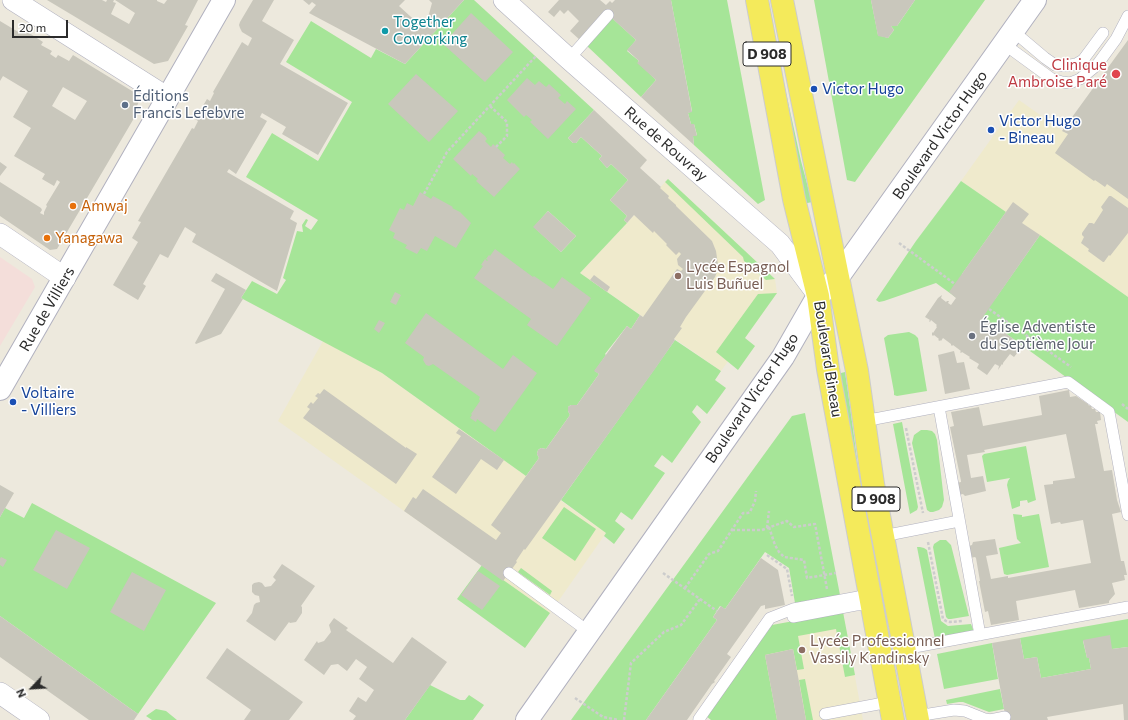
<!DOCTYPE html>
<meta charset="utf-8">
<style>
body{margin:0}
#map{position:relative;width:1128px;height:720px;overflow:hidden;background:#ede9dd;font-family:Commissioner,sans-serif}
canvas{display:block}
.north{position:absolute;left:12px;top:668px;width:40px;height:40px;-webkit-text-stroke:3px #fff;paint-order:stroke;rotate:245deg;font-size:11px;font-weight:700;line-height:16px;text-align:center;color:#2b2b2b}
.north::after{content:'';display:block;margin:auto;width:14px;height:18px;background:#2b2b2b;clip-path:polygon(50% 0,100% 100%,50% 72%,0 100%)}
.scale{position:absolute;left:12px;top:20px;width:56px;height:18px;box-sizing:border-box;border:2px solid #2b2b2b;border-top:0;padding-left:5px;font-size:12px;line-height:14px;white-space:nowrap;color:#2b2b2b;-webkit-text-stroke:3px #fff;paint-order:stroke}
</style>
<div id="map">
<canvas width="1128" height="720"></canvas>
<div class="north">N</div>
<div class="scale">20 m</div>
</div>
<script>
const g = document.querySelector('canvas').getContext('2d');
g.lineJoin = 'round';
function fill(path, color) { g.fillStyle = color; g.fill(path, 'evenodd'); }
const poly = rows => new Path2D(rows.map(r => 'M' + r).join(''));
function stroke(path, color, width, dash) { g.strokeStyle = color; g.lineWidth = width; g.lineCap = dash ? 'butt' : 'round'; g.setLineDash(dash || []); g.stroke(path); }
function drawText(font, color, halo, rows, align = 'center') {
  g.font = font + ' Commissioner,sans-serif'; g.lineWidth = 3; g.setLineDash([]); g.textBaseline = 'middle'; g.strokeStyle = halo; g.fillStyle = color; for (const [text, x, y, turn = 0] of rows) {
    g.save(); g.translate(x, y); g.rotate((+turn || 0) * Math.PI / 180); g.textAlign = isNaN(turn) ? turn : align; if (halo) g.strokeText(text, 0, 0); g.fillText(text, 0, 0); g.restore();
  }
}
const education = poly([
 [1019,100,1128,177,1128,297,961,181],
 [668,179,775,279,777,293,721,371,580,273],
 [323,341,382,373,606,533,550,613,404,511,278,421],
 [843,612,863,720,711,720,772,625]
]);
const medical = poly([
 [0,257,32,279,35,287,0,346]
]);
const green = poly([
 [464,0,474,0,594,110,568,138,573,143,576,143,581,137,602,156,599,159,607,168,611,164,628,180,610,200,627,216,624,220,627,223,580,273,640,315,631,329,627,326,605,354,606,355,595,371,599,374,577,405,571,405,568,407,568,411,570,415,546,449,541,448,538,450,537,454,539,458,526,476,382,373,241,298,252,281,277,294,286,280,283,278,297,231,303,232,302,225,306,219,308,220,305,226,311,230,318,220,246,177,272,133,318,161,352,102,286,62,311,21,371,58,376,49,405,64],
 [548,211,576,236,561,252,534,227],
 [671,0,727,0,765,200,758,204,694,145,693,136,697,135,694,124,691,124,688,113,692,111],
 [814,0,871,0,878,35,888,38,894,30,891,26,897,26,915,0,985,0,855,182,847,180],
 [612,18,636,40,627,51,639,61,638,62,656,80,641,97,587,46],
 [779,68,783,79,801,161,812,202,803,204],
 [668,179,775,279,766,280,744,261,743,257,665,182],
 [961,181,1006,212,962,274,995,299,1040,235,1128,297,1128,422,936,283,884,301,879,302,876,300,916,241],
 [777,293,745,338,755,346,738,370,716,352,758,294],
 [909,332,915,335,918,338,927,391,897,396,894,395,894,392,884,338,888,335],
 [675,340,721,371,715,380,726,388,707,414,697,405,692,412,701,422,672,463,662,455,654,466,665,473,632,520,621,512,615,521,625,529,614,544,604,536,606,533,561,500],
 [845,372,848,392,867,533,837,374],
 [805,413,840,595,795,603,789,568,765,552,725,609,720,606,713,617,717,620,646,720,571,720,792,416],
 [902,422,918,507,917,510,910,514,893,424],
 [921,430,927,430,932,431,935,434,937,440,944,500,942,507,939,510,933,512,930,512,927,510,912,443,914,435],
 [1026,446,1036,500,1028,503,1027,500,1020,501,1020,506,1012,509,1007,485,1008,481,1010,478,987,482,982,456,984,454],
 [32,503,216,603,138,714,0,616,0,517,5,508,24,518],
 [564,507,596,529,575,561,542,538],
 [1013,514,1022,515,1022,517,1039,514,1049,567,1007,575,1004,574,999,548,1021,543,1017,539],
 [940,540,946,540,951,545,969,616,951,619,948,619,946,617,933,547,934,544],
 [917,547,920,547,924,548,927,550,941,621,948,626,971,624,974,632,935,639],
 [482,565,550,613,525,648,457,599],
 [521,568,552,591,550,595,518,572],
 [843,612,855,675,845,677,836,629,798,636,804,669,797,670,793,649,765,655,777,720,711,720,706,716,772,625],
 [1128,619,1128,647,1112,649,1083,641,1087,658,1089,658,1091,669,1041,678,1037,657,1024,659,1020,638],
 [992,643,998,679,944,689,937,654],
 [805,679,813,720,806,720,799,680],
 [430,685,460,700,465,700,469,695,484,705,473,720,405,720],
 [1000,689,1004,709,989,712,963,702,959,702,947,704,946,700],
 [156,709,166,711,177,720,152,720,146,716]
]);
const building = poly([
 [47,0,102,0,106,2,107,0,114,0,113,2,116,3,111,14,129,24,135,13,115,0,157,0,157,1,164,4,167,0,198,0,185,25,188,26,168,61,154,64],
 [253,0,274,0,262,21,294,40,280,64,348,103,318,155,282,134,286,127,262,113,260,117,267,121,236,174,229,169,227,172,294,211,290,219,297,223,277,291,192,242,196,234,185,227,168,258,160,254,143,284,146,286,138,300,113,285,138,242,132,238,141,222,138,221,192,128,194,129,198,121,195,119,207,99,210,101,214,93,213,92,242,42,248,46,252,38,242,32,240,28,239,25,240,22],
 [303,0,405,0,399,6,422,27,427,21,432,3,429,0,464,0,405,64,309,13,316,5,312,2,309,5],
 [559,0,600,0,606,5,610,1,612,3,615,0,671,0,692,112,688,113,691,124,694,124,697,136,693,136,694,145,641,97,656,80,637,63,639,61,627,50,636,40,605,12,580,40,570,31,579,21,568,10,564,14,560,10,554,17,548,12],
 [871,0,915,0,897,26,891,26,894,30,888,38,878,36],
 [471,13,513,52,485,82,443,44],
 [0,21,20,33,23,29,43,42,41,45,52,51,50,54,56,58,58,55,69,61,73,55,137,94,136,95,139,99,139,101,137,106,140,108,57,249,50,250,0,216,0,182,41,208,42,210,40,213,44,215,44,212,47,206,46,205,60,182,57,180,54,186,42,179,45,174,14,156,31,128,13,117,28,91,3,76,0,81],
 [63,87,87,101,75,120,52,106],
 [1128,40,1128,199,1107,184,1105,187,1095,180,1094,181,1055,153,1068,134,1062,131],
 [416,74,458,111,429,142,388,104],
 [527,78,535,85,539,81,546,87,549,84,561,95,558,98,565,104,567,101,576,109,548,139,530,122,532,120,526,115,524,117,507,100],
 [594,110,647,160,640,168,661,187,660,188,669,196,668,198,676,205,676,206,712,241,716,251,718,265,717,272,715,277,686,317,680,327,682,328,674,339,675,340,655,369,525,550,524,549,516,561,517,562,503,581,404,511,413,497,416,499,423,489,496,540,501,533,491,525,539,458,537,454,538,450,541,448,546,449,570,415,568,411,568,407,571,405,577,405,599,374,594,371,627,326,631,329,640,315,643,317,677,269,681,271,683,269,678,265,677,259,681,254,679,252,676,255,666,245,667,244,654,231,653,233,634,215,627,223,624,220,627,216,610,200,628,180,611,164,607,168,599,159,602,156,581,137,576,143,573,143,568,138],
 [479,131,485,136,487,139,485,141,491,147,493,144,505,155,503,158,510,164,512,162,513,164,514,163,520,169,494,197,476,181,478,179,472,174,471,176,453,159],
 [0,162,7,167,0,176],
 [420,192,431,199,433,196,453,207,452,208,460,212,471,223,456,248,435,236,427,251,421,248,417,254,405,248,407,245,393,238,395,233,389,230,400,208,404,210,407,203,413,206],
 [1109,196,1111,196,1128,208,1128,233,1110,256,1109,255,1104,262,1103,262,1088,251,1089,249,1081,243,1084,237,1082,235,1082,233,1089,223,1092,223,1094,224,1103,210,1101,207],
 [1013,202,1029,214,1022,223,1040,235,983,317,1023,346,1014,357,1010,354,1003,363,1003,365,1002,364,998,370,999,366,995,364,987,375,977,368,979,364,969,358,970,357,962,352,961,353,960,352,961,351,953,345,952,346,951,345,951,344,943,338,941,341,940,340,940,341,938,340,939,339,934,335,933,336,932,335,932,332,933,333,937,327,936,326,937,325,931,320,930,322,929,321,930,320,925,317,938,298,942,295,941,298,946,302,947,301,949,301,948,303,951,305,956,298,949,292],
 [548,211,576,236,561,252,533,227],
 [495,249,533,277,534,276,553,289,562,277,591,298,557,346,527,325,531,319,474,278,483,266,481,265,485,259,487,261,488,260,486,259,489,255,490,256],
 [216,273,246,290,241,298,243,299,221,334,196,344,195,343,225,289,211,281],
 [594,275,610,287,607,292,590,280],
 [395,292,401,295,396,305,390,302],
 [426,313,503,369,513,355,537,373,495,432,477,419,476,422,470,418,472,415,471,414,480,401,479,399,480,397,433,364,429,366,426,365,423,360,424,357,405,343],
 [379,320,385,323,379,333,374,329],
 [954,351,957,363,964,362,970,389,945,394,938,355],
 [324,389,406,448,406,447,417,454,396,484,303,418,310,409,307,407,311,402,313,404,318,398,315,396,318,393,320,394],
 [1069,390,1070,397,1076,396,1088,404,1088,405,1091,406,1092,409,1095,409,1096,412,1100,412,1101,420,1097,421,1098,424,1095,424,1104,471,1112,470,1117,500,1121,512,1112,514,1121,561,1124,561,1127,575,1124,575,1125,580,1112,583,1115,594,1109,601,1109,603,1079,608,1075,590,1016,601,1019,620,991,625,988,611,985,612,979,581,980,581,976,558,975,557,970,558,968,546,972,545,973,542,995,539,998,554,986,556,991,579,1008,576,1008,578,1091,563,1083,520,1061,524,1060,522,1051,524,1044,485,1053,484,1053,481,1075,478,1066,434,984,450,985,452,967,455,971,478,983,476,986,491,965,496,963,494,958,495,956,483,961,482,961,481,950,427,954,426,951,412,979,407,983,426,1042,415,1039,396],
 [459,429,504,460,497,470,481,459,456,494,432,477,461,436,456,433],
 [0,485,14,493,0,517],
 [56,530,90,548,67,589,33,570],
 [1,557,7,560,3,567,0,565,0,559],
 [761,558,778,570,785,605,765,609,765,605,761,606,727,654,731,657,714,681,715,682,712,684,687,720,646,720,717,620,713,617,721,606,725,609],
 [282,564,315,586,301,606,302,607,302,613,296,622,290,623,289,622,275,641,246,621,252,613,254,605,256,603,260,602,259,596,255,595,252,592,252,585,254,583,259,582,262,583,265,587,271,586,276,580,273,577],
 [478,571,500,586,482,610,461,595],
 [132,572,166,590,144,631,110,612],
 [0,616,138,714,134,720,89,720,0,657],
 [334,618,348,628,346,630,393,663,412,637,447,662,405,720,353,720,356,716,349,711,358,697,366,702,374,690,359,679,367,667,356,659,347,671,338,664,331,665,324,675,304,660,317,641,318,643,324,641,331,632,329,625],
 [1110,635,1112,649,1128,647,1128,720,1124,720,1123,704,1047,717,1048,720,1006,720,992,643,1020,638,1024,659,1037,657,1041,678,1091,669,1089,658,1087,658,1083,640],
 [227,648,303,702,289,720,244,720,251,710,206,678],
 [793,649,806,720,777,720,765,655]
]);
const path = poly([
 [490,106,507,122,507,136,496,147],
 [424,194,447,152,536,56],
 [899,243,955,284],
 [989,309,1071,367],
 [1122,404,1128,409],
 [906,428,923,513],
 [769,527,775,545,779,552,784,557,804,560,807,578,836,573],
 [767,528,769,511],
 [732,530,762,530,787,521,794,527,815,524,827,589],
 [928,542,943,619,946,621,950,622,963,621],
 [767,555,787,569,792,596],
 [663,573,717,611],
 [685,588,709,554,718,551,743,513,748,513,750,512,755,501,756,491],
 [575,698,603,717,619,720],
 [624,720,631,663,664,632,681,625,700,599]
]);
const service = poly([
 [1013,31,1045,58,1055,65,1065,66,1076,64,1083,60,1103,33],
 [1004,44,1052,79,1062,82,1070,83,1080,79,1097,65,1116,39,1128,16],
 [569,59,608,15],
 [939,407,980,635],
 [864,421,1068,382,1109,412,1128,515],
 [883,536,959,521],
 [509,573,589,632],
 [793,617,856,605,871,604],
 [904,649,1128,607],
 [825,714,889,702],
 [917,716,954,710,965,711,985,719,990,720,1005,717],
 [700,720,699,719,770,618,793,609,869,595]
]);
const minor = poly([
 [13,0,168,98],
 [504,0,569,59,780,244,818,295],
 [0,234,65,278],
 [0,693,39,720]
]);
const tertiary = poly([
 [0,389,224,0],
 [527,720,783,357,818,296,838,277,1035,0]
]);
const primary = poly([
 [757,0,794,199,818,296,828,369,893,720],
 [782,0,857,371,873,484,918,720]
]);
const markers = [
 [385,31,4,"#0f9aa8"],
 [1116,74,5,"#e0444e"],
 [814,89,4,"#1a4fb4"],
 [125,105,4,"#5c6f8a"],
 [991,130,4,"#1a4fb4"],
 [73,206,4,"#e8710a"],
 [47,238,4,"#e8710a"],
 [678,276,4,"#8d6e63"],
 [972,336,4,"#6b7280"],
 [13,402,4,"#1a4fb4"],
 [802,650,4,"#8d6e63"]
];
const shields = [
 [767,54,48],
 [876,499,48]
];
const shieldNames = [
 ["D 908",767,54],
 ["D 908",876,499]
];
const cultureNames = [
 ["Together",393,22],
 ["Coworking",393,39]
];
const healthNames = [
 ["Clinique",1107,65],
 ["Ambroise Paré",1107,82]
];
const transitNames = [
 ["Victor Hugo",822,89],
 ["Victor Hugo",999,121],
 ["- Bineau",999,138],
 ["Voltaire",21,393],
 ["- Villiers",21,410]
];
const serviceNames = [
 ["Éditions",133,96],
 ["Francis Lefebvre",133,113]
];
const streetNames = [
 ["Boulevard Victor Hugo",940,135,-55],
 ["Rue de Rouvray",666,144,41],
 ["Rue de Villiers",47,309,-60],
 ["Boulevard Bineau",828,359,81],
 ["Boulevard Victor Hugo",752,398,-56]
];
const foodNames = [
 ["Amwaj",81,206],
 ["Yanagawa",55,238]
];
const educationNames = [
 ["Lycée Espagnol",686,267],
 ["Luis Buñuel",686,284],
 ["Lycée Professionnel",810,641],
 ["Vassily Kandinsky",810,658]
];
const worshipNames = [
 ["Église Adventiste",980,327],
 ["du Septième Jour",980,344]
];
fill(education, '#efeacc');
fill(medical, '#f4deda');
fill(green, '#a6e598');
fill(building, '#c9c7bc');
stroke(service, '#b1b1bf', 12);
stroke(minor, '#b1b1bf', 22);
stroke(tertiary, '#b1b1bf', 24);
stroke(primary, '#ccc', 24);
stroke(path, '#ccc', 2.5, [3, 2]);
stroke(service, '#fff', 11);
stroke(minor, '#fff', 21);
stroke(tertiary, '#fff', 22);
stroke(primary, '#f4ea5b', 22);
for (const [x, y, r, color] of markers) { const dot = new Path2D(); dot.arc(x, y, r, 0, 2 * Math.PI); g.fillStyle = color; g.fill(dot); stroke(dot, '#fff', 1.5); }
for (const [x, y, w] of shields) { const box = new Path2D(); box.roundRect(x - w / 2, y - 12, w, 24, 3); g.fillStyle = '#fff'; g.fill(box); stroke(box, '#2b2b2b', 1); }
drawText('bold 14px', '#2b2b2b', null, shieldNames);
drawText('15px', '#0d838f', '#fff', cultureNames, 'left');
drawText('15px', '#be3a42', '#fff', healthNames, 'right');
drawText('15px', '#164399', '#fff', transitNames, 'left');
drawText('15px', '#4e5e75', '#fff', serviceNames, 'left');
drawText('15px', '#2b2b2b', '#fff', streetNames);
drawText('15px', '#c56008', '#fff', foodNames, 'left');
drawText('15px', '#785e54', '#fff', educationNames, 'left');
drawText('15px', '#5b616d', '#fff', worshipNames, 'left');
</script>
